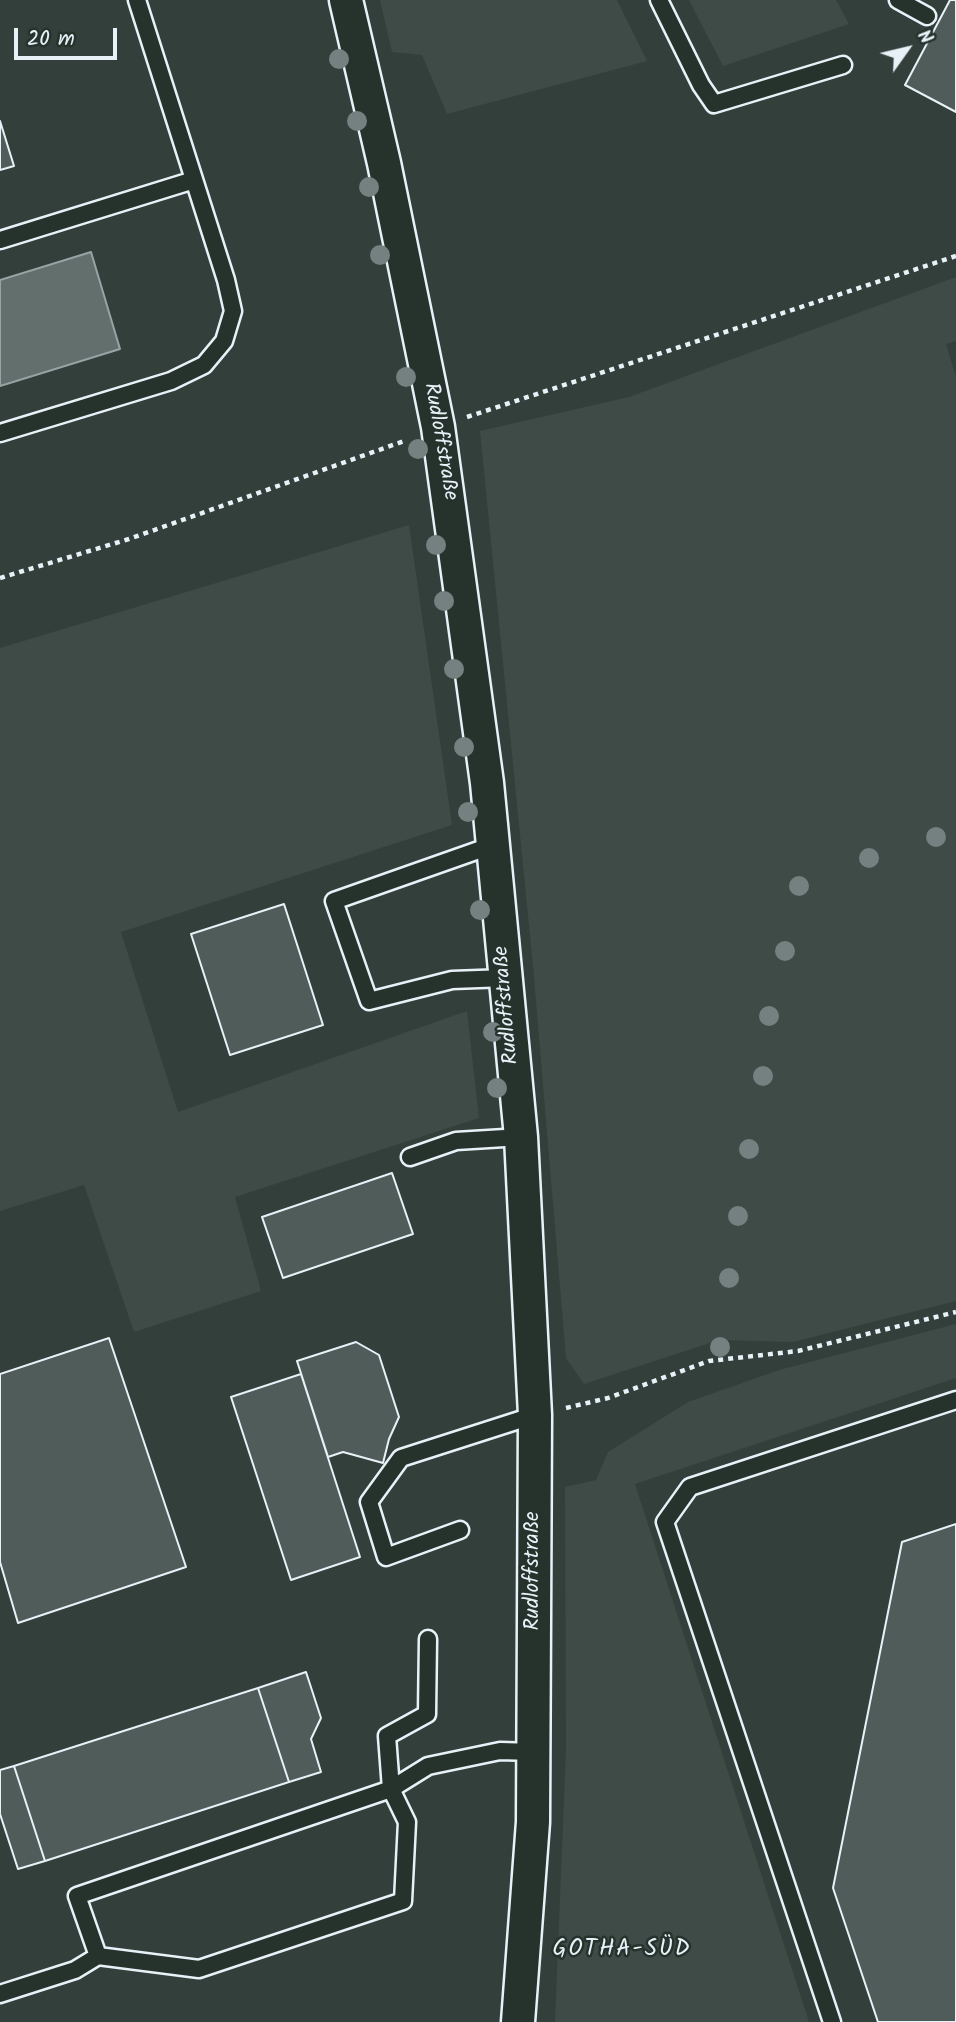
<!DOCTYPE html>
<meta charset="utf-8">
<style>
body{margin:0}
#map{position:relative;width:956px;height:2022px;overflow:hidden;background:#26332d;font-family:Kalam,sans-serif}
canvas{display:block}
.north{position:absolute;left:872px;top:14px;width:70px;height:70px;-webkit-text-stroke:5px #26332d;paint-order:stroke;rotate:56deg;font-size:19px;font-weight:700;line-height:28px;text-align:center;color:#e8f1f8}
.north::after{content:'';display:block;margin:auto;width:24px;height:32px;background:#e8f1f8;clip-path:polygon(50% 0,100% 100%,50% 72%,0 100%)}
.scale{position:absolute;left:14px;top:28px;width:103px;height:32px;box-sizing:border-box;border:4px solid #e8f1f8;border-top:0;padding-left:9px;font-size:21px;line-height:24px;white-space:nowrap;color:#e8f1f8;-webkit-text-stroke:5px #26332d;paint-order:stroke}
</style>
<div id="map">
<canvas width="956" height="2022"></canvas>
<div class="north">N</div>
<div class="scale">20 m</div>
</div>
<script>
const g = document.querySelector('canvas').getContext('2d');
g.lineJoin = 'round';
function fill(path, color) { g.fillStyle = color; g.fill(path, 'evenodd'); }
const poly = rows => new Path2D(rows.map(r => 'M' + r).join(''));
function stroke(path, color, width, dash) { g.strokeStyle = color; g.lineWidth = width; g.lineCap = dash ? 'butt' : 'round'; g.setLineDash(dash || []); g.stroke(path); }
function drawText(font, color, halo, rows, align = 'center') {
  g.font = font + ' Kalam,sans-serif'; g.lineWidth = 5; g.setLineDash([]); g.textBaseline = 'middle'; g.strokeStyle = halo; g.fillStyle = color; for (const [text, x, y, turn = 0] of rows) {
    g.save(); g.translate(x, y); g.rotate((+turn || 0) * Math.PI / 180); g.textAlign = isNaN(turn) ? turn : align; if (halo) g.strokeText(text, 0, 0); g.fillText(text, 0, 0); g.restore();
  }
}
const built = poly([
 [0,0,956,0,956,2022,0,2022]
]);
const green = poly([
 [380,0,617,0,647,61,447,114,422,55,392,52],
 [689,0,836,0,849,24,723,66],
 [956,277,956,341,946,344,956,377,956,1301,793,1342,719,1340,584,1384,566,1358,533,966,480,431,629,397],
 [409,525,452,825,121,932,178,1112,467,1011,479,1118,235,1197,261,1291,134,1332,84,1185,0,1211,0,648],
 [956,1324,956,1378,635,1484,809,2022,555,2022,566,1749,565,1487,596,1480,608,1452,688,1402,779,1370]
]);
const water = poly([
 [91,252,120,349,0,386,0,280,91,252]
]);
const building = poly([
 [950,0,956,0,956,112,905,85,950,0],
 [0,121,14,166,0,170,0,121],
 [284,904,323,1025,230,1055,191,934,284,904],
 [392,1173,413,1234,283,1278,262,1217,392,1173],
 [109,1338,186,1567,18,1623,0,1562,0,1374,109,1338],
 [356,1342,379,1355,399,1417,389,1439,383,1463,343,1452,328,1457,297,1361,356,1342],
 [301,1374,360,1557,291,1580,231,1397,301,1374],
 [956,1524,956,2022,878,2022,833,1888,902,1542,956,1524],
 [306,1672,321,1718,311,1739,321,1772,289,1782,258,1688,306,1672],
 [258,1688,289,1782,45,1861,14,1766,258,1688],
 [14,1766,45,1861,18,1869,0,1814,0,1770,14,1766]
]);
const path = poly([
 [467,417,956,256],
 [0,578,129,539,407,440],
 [566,1408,608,1398,709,1361,798,1351,956,1312]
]);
const lane = poly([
 [659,0,701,85,714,104,843,65],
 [898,0,927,16],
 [0,240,194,180],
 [0,433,171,381,204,365,224,341,233,311,226,280,137,0],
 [493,845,334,901,369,1001,452,980,506,978],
 [410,1157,456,1141,521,1137],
 [460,1530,386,1557,369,1502,401,1458,535,1415],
 [428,1639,427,1714,387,1736,391,1789,428,1766,500,1751,533,1752],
 [0,1994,75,1970,98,1956,199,1969,403,1901,407,1822,391,1789,77,1896,98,1956],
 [832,2022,665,1522,690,1487,956,1400]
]);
const street = poly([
 [346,0,384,163,438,427,487,783,521,1137,535,1415,533,1822,518,2022]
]);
const trees = [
 [339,59],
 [357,121],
 [369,187],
 [380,255],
 [406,377],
 [418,449],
 [436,545],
 [444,601],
 [454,669],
 [464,747],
 [468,812],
 [936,837],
 [869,858],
 [799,886],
 [480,910],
 [785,951],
 [769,1016],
 [493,1032],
 [763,1076],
 [497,1088],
 [749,1149],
 [738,1216],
 [729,1278],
 [720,1347]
];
const streetNames = [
 ["Rudloffstraße",439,442,80],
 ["Rudloffstraße",508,1005,-95],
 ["Rudloffstraße",534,1571,-90]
];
const neighbourhoodNames = [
 ["GOTHA-SÜD",622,1951]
];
fill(built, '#333f3a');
fill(green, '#3e4b47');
fill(water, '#636f6d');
stroke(water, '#98a3a5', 2);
fill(building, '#505c59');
stroke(building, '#e8f1f8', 2);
stroke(lane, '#e8f1f8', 21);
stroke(street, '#e8f1f8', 37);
stroke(path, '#e8f1f8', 4.5, [5, 5]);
stroke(lane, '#26332d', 16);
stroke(street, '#26332d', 32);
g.fillStyle = '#758080';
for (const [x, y] of trees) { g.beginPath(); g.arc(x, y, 10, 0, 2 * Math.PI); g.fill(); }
drawText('21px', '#e8f1f8', '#26332d', streetNames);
g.letterSpacing = '2px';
drawText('23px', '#e8f1f8', '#26332d', neighbourhoodNames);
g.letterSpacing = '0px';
</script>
